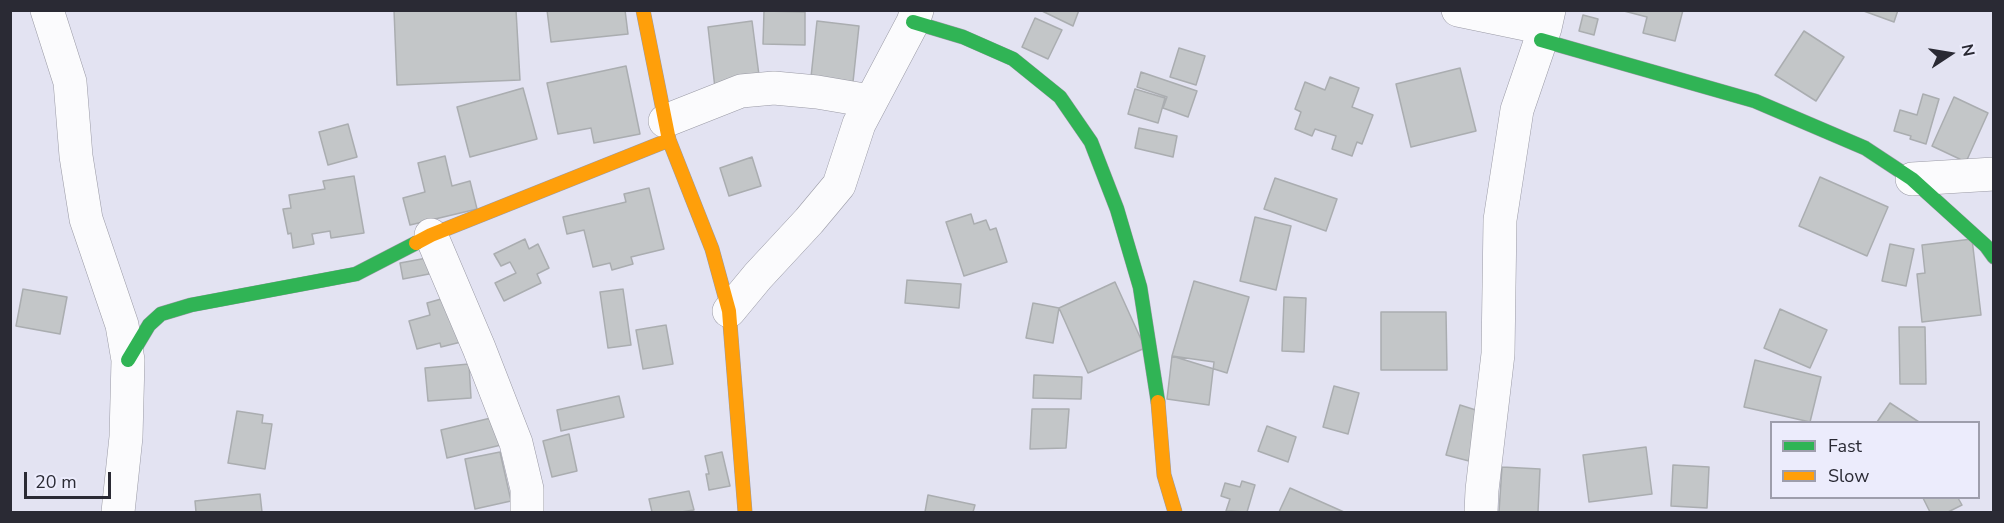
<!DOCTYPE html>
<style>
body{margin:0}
#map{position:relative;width:2004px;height:523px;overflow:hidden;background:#e3e3f2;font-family:"Nunito Sans",sans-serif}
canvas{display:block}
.frame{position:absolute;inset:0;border:12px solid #2a2a34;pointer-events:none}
.legend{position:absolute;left:1770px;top:421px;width:210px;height:78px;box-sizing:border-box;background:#ececfc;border:2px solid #9e9eac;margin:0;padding:8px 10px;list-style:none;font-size:18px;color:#2a2a34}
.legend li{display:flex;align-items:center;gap:12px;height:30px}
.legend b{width:30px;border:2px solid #9e9eac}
.north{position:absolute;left:1920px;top:24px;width:60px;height:60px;-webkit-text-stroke:4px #ececfc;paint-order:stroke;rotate:78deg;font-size:16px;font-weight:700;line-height:24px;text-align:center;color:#2a2a34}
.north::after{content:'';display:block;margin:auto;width:21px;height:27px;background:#2a2a34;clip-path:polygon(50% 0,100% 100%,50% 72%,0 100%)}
.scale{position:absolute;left:24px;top:472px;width:87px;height:27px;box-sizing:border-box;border:3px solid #2a2a34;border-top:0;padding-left:8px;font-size:18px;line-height:21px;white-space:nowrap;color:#2a2a34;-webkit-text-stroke:4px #ececfc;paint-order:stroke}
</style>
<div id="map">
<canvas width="2004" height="523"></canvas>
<div class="frame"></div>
<ul class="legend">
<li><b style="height:8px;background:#30b455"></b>Fast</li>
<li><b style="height:8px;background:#ff9f0a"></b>Slow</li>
</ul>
<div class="north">N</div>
<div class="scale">20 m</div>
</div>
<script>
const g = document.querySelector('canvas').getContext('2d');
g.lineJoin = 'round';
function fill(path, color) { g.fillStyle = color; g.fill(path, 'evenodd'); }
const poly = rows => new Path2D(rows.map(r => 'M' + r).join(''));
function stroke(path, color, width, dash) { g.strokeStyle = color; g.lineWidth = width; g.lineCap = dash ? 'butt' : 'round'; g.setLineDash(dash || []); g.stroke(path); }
const building = poly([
 [394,10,516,10,520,80,397,85,394,10],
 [547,10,625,10,628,34,551,42,547,10],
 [1040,10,1079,10,1073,26,1040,10],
 [1683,10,1675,41,1643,33,1647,17,1624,11,1683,10],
 [1861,10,1898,10,1894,22,1861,10],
 [764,11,805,12,805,45,763,44,764,11],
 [1583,15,1598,19,1594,35,1579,31,1583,15],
 [1035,18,1062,30,1048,59,1022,47,1035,18],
 [752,21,760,83,715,88,708,27,752,21],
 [817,21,859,26,853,82,811,77,817,21],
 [1804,31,1844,57,1816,101,1775,75,1804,31],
 [1179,48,1205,56,1196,85,1170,77,1179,48],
 [626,66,640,134,594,143,591,128,558,134,547,83,626,66],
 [1460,68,1476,131,1411,147,1396,84,1460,68],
 [1141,72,1197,91,1188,117,1163,108,1167,97,1137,87,1141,72],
 [1330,77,1359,88,1352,107,1373,115,1362,144,1357,142,1352,156,1332,149,1336,136,1315,129,1312,136,1295,129,1301,112,1295,109,1305,82,1325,90,1330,77],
 [523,88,537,139,470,157,457,107,523,88],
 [1135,89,1165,98,1158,123,1128,114,1135,89],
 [1923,94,1939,99,1926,144,1910,139,1911,136,1894,131,1900,110,1917,115,1923,94],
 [1954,97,1988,113,1966,162,1932,146,1954,97],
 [348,124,357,157,328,165,319,132,348,124],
 [1139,128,1177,136,1173,157,1135,148,1139,128],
 [445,156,452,186,470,181,477,209,410,225,403,198,425,192,418,163,445,156],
 [752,157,761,186,729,196,720,168,752,157],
 [354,176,364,233,331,238,330,231,312,234,314,244,293,248,291,233,288,234,283,209,291,208,289,195,325,189,323,181,354,176],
 [1820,177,1888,207,1867,256,1799,226,1820,177],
 [1275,178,1337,199,1326,231,1264,209,1275,178],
 [649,188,664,249,631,257,633,264,612,270,610,263,593,267,584,230,567,234,563,217,626,202,624,194,649,188],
 [971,214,974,224,986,220,990,230,996,228,1007,262,964,276,946,222,971,214],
 [1255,217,1291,226,1276,290,1240,281,1255,217],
 [525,239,529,249,538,244,549,268,537,274,541,283,504,301,495,283,516,273,510,262,501,266,494,254,525,239],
 [1972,239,1981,315,1922,322,1917,274,1925,273,1922,245,1972,239],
 [1890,244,1914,249,1906,286,1882,281,1890,244],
 [427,258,429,274,403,279,400,263,427,258],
 [907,280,961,284,959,308,905,303,907,280],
 [1194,281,1249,297,1227,373,1172,356,1194,281],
 [1115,282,1145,348,1088,373,1059,308,1115,282],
 [23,289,67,297,60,334,16,326,23,289],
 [623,289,631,345,608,348,600,292,623,289],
 [448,297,461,342,441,347,440,343,417,349,409,321,430,315,427,303,448,297],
 [1284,297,1306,298,1304,352,1282,351,1284,297],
 [1033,303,1059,308,1053,343,1026,338,1033,303],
 [1780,309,1827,330,1810,368,1764,348,1780,309],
 [1381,312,1446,312,1447,370,1381,370,1381,312],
 [666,325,673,364,643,369,636,330,666,325],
 [1899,327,1925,327,1926,384,1900,384,1899,327],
 [1172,356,1214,362,1209,405,1167,399,1172,356],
 [1755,360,1821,377,1810,422,1744,407,1755,360],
 [469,364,471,398,428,401,425,368,469,364],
 [1034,375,1082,377,1081,399,1033,398,1034,375],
 [1334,386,1359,393,1348,434,1323,427,1334,386],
 [619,396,624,417,561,431,557,410,619,396],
 [1890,403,1919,422,1877,422,1890,403],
 [1460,405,1482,412,1469,461,1446,455,1460,405],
 [1032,409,1069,409,1066,448,1030,449,1032,409],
 [237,411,263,415,262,423,272,424,265,469,228,463,237,411],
 [495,417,501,445,447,458,441,430,495,417],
 [1267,426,1296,437,1288,462,1258,451,1267,426],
 [569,434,577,471,552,477,543,441,569,434],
 [1646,447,1652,494,1589,502,1583,455,1646,447],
 [500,452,511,501,475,509,465,459,500,452],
 [722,452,730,486,709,490,706,474,709,474,705,456,722,452],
 [1673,465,1709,467,1707,508,1671,506,1673,465],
 [1502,467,1540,469,1538,512,1499,512,1502,467],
 [1242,481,1255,485,1247,512,1226,511,1230,499,1221,496,1225,483,1240,487,1242,481],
 [1290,488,1344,512,1279,512,1290,488],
 [689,491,694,510,681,512,652,512,649,499,689,491],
 [260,494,262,512,196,512,195,501,260,494],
 [928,495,975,505,973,512,925,512,928,495],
 [1923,498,1958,498,1962,505,1948,512,1930,512,1923,498]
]);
const street = poly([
 [47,10,70,82,76,156,86,219,122,325,128,360,126,437,118,512],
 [1458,10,1545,28],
 [665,121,741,91,774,88,817,92,870,101],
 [1912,179,1994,174],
 [431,235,479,348,516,443,527,489,527,512],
 [729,311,758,276,809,221,839,185,859,124,913,22,917,10],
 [1481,512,1482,490,1498,354,1500,220,1517,110,1545,28,1549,10]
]);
const fast = poly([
 [913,22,963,37,1013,59,1060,97,1091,142,1117,209,1140,287,1158,402],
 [1541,40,1755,101,1865,148,1912,179,1986,246,1994,257],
 [128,360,149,325,161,314,191,305,356,274,416,243]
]);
const slow = poly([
 [643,10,669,140,712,249,729,311,745,512],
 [416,243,431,235,669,140],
 [1158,402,1164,475,1175,512]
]);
fill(building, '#c3c6c8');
stroke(building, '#aaadb0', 1.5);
stroke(street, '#9a9aa5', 34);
stroke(fast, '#9a9aa5', 15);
stroke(slow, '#9a9aa5', 15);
stroke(street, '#fbfbfd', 33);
stroke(fast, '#30b455', 14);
stroke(slow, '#ff9f0a', 14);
</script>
